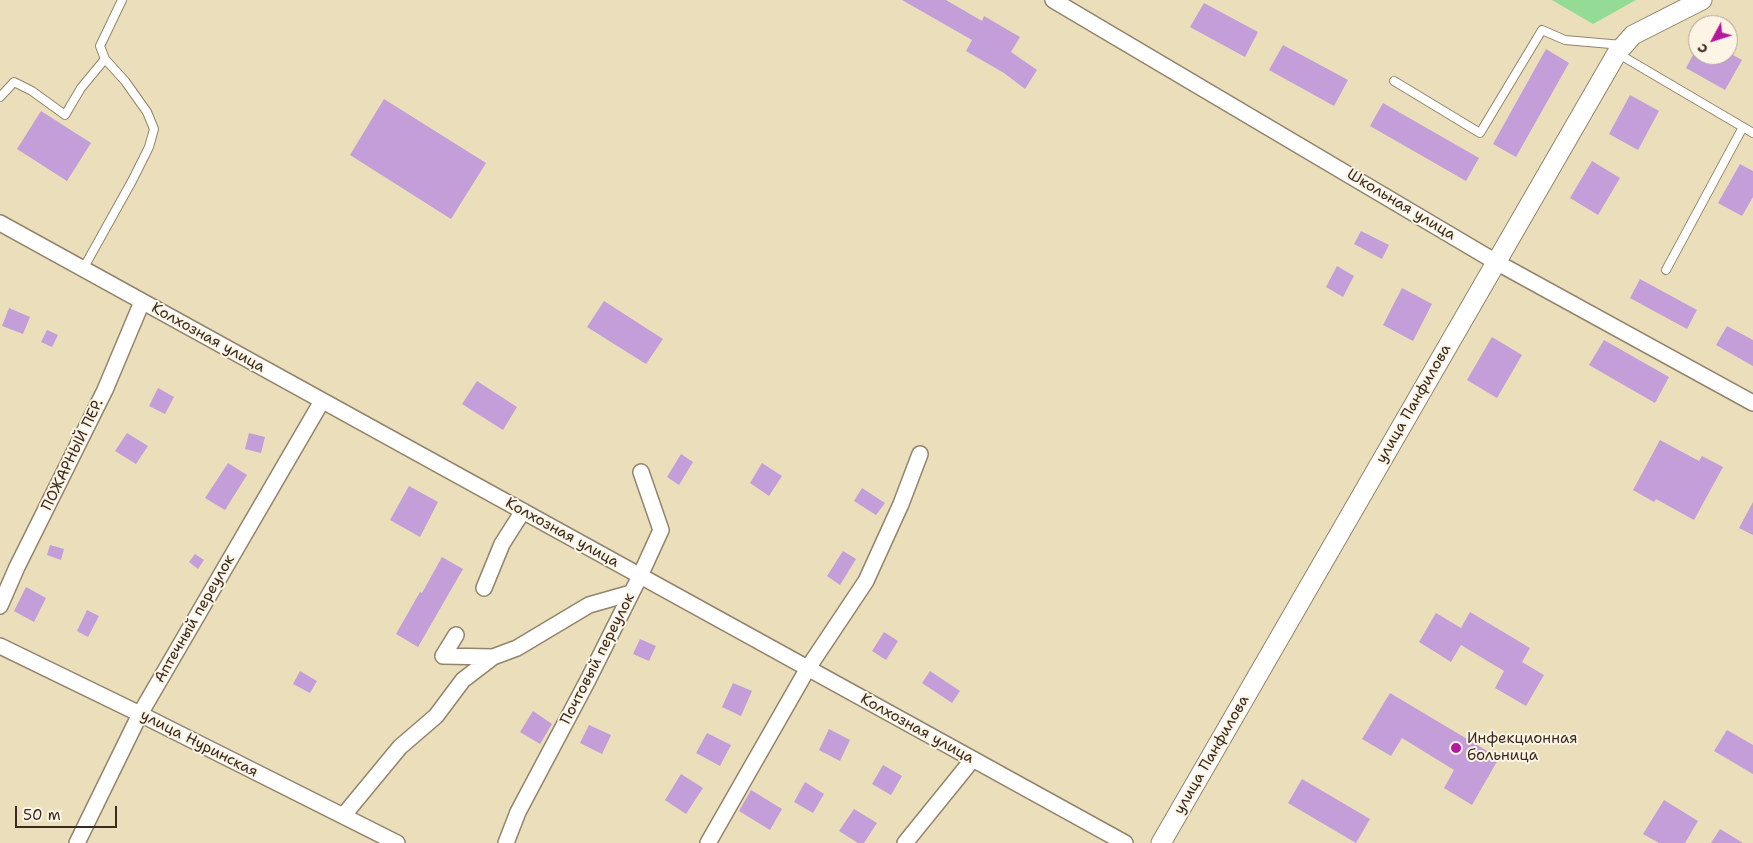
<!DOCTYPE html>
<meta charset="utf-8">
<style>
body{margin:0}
#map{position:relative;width:1753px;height:843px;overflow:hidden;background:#ebdebb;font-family:"Shantell Sans",sans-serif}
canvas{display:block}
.north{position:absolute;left:1688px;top:15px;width:50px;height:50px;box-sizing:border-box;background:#fcf5e5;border:1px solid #afa495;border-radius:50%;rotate:230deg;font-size:14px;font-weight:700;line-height:20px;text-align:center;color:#3b2a1e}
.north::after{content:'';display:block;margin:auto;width:18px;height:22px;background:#b5179e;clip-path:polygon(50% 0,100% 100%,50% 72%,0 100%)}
.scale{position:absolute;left:15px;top:806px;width:102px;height:22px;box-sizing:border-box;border:2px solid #3b2a1e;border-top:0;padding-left:6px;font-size:15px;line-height:18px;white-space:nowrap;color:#3b2a1e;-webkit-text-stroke:4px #fcf5e5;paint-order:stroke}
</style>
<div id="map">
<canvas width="1753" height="843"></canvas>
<div class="north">С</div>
<div class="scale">50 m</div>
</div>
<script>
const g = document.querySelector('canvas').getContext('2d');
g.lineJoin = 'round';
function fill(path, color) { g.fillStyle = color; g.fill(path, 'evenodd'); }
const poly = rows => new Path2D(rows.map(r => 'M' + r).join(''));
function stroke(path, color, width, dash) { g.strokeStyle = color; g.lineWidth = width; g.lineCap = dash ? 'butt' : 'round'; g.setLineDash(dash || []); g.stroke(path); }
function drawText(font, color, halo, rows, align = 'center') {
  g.font = font + ' "Shantell Sans",sans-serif'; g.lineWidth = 4; g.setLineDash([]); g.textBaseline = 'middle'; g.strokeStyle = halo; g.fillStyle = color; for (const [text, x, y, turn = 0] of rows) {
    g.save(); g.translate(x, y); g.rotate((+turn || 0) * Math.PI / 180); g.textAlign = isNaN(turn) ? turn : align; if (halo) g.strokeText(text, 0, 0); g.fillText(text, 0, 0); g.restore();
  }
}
const green = poly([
 [1552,0,1636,0,1593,24]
]);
const building = poly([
 [902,0,946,0,982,21,984,16,1020,37,1011,52,1037,70,1025,89,1004,73,966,51,972,40],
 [1204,3,1258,32,1245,57,1190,27],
 [1283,45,1348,80,1334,106,1269,70],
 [1546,49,1569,63,1516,157,1493,144],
 [1693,55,1733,55,1742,60,1725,90,1686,68],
 [1630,95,1659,111,1638,150,1609,134],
 [384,99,486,163,451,219,350,155],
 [1383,103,1479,158,1466,181,1370,126],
 [41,111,91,143,67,181,17,149],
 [1592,161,1620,178,1598,215,1570,198],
 [1740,164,1753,171,1753,197,1742,216,1718,203],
 [1361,231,1389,245,1382,259,1354,244],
 [1337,266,1354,276,1343,297,1326,287],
 [1640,279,1697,310,1687,329,1630,298],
 [1402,288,1432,304,1413,341,1383,325],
 [604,301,663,339,646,364,587,327],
 [9,308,30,317,23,334,2,326],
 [1727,326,1753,340,1753,366,1716,345],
 [47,330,58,335,52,347,41,342],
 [1492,337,1522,355,1497,398,1467,380],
 [1604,340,1669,377,1655,403,1589,365],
 [477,381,517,407,503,430,462,404],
 [158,388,174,397,165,414,149,406],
 [127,433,148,446,136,464,115,451],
 [249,433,265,437,261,453,245,449],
 [1660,440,1699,461,1702,456,1723,467,1694,520,1656,499,1654,502,1633,490],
 [681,454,693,462,679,485,667,477],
 [228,463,247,475,225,510,205,498],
 [762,463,782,476,769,496,750,483],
 [409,486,438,502,420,537,390,520],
 [862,488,885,503,876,515,854,501],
 [1753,502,1753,535,1739,528],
 [50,545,64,549,61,560,47,555],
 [843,551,856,559,840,585,827,576],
 [195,554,204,560,198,569,189,562],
 [442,557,463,569,418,647,396,634,420,592,422,593],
 [26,587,46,598,34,622,14,611],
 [87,610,99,616,88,637,77,631],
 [1470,612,1530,648,1522,662,1544,675,1526,706,1495,688,1504,671,1461,645,1451,662,1419,642,1436,613,1461,628],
 [884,632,898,641,886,660,872,651],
 [640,639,656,646,649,661,633,654],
 [300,671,317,681,310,693,293,684],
 [930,671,960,691,952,703,922,683],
 [733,683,752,691,741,716,722,707],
 [1390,693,1499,758,1472,805,1444,788,1454,770,1402,738,1391,756,1362,739],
 [533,711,552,724,540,744,520,732],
 [589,725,611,735,602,754,580,743],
 [829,729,850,740,840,761,819,750],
 [1727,730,1753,745,1753,774,1714,751],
 [707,733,731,745,720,766,696,753],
 [883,765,902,776,891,795,872,784],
 [681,774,703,788,686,814,665,800],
 [1302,779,1370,819,1356,843,1288,803],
 [805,782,824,794,813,813,794,802],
 [751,790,782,809,770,830,739,811],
 [1664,800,1698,821,1685,843,1659,843,1643,834],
 [854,809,877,823,864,843,858,843,839,831],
 [1720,829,1743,843,1711,843]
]);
const service = poly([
 [1617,53,1753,133],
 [1394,81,1480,133,1542,30,1565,40,1622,45],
 [0,97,14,82,32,91,65,115,81,88,105,59],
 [83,269,132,181,149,147,154,129,147,112,125,81,105,59,100,46,122,0],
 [1666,270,1743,127]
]);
const minor = poly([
 [1053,0,1496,262,1753,403],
 [0,223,1125,843],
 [484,588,502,544,523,511],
 [0,606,17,567,105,390,142,302],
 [456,635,443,656,493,657,517,648,589,605,631,593],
 [0,646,140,714,397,843],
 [343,816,400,747,436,716,463,680,493,657],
 [77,843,140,714,322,401],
 [506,843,518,812,588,680,640,576,661,530,641,472],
 [708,843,808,668,866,581,901,504,920,454],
 [905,843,973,759]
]);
const tertiary = poly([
 [1161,843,1617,53,1633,35,1702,0]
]);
const markers = [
 [1456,748,6,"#b5179e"]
];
const streetNames = [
 ["Школьная улица",1401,205,31],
 ["Колхозная улица",208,338,29],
 ["улица Панфилова",1414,404,-60],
 ["ПОЖАРНЫЙ ПЕР.",73,455,-64],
 ["Колхозная улица",562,533,29],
 ["Аптечный переулок",195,619,-60],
 ["Почтовый переулок",598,659,-63],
 ["Колхозная улица",917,729,29],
 ["улица Нуринская",199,744,27],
 ["улица Панфилова",1212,755,-60]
];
const poiNames = [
 ["Инфекционная",1467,739],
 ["больница",1467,756]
];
fill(green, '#94dc96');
fill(building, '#c39ed9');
stroke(service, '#93846c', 10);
stroke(minor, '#93846c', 18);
stroke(tertiary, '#93846c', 21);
stroke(service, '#fff', 8);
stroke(minor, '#fff', 15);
stroke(tertiary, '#fff', 19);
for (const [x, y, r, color] of markers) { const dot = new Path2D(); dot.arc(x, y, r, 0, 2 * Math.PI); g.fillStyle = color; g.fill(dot); stroke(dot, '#fcf5e5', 2); }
drawText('15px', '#3b2a1e', '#fcf5e5', streetNames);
drawText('15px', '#3b2a1e', '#fcf5e5', poiNames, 'left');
</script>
